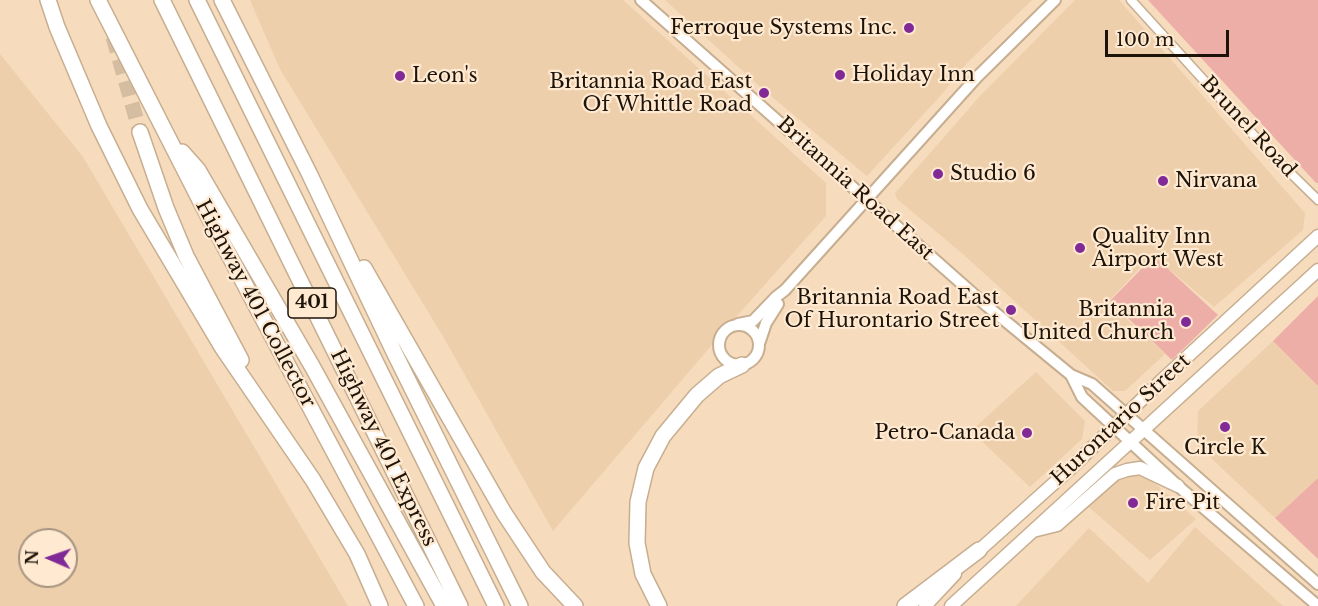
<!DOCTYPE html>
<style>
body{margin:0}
#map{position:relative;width:1318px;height:606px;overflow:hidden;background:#f6dbbd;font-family:"Libre Baskerville",serif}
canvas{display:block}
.north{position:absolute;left:18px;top:528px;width:60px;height:60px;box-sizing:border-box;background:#ffe9d1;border:2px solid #a59481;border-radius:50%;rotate:272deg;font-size:16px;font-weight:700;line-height:24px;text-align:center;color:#1d1409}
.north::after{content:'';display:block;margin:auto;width:21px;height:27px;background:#812997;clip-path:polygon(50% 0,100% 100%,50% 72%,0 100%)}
.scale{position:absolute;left:1105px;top:30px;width:124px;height:27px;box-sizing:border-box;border:3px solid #1d1409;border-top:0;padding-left:8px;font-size:18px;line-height:21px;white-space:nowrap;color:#1d1409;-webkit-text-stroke:4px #ffe9d1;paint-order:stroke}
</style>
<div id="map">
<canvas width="1318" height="606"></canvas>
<div class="north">N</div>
<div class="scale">100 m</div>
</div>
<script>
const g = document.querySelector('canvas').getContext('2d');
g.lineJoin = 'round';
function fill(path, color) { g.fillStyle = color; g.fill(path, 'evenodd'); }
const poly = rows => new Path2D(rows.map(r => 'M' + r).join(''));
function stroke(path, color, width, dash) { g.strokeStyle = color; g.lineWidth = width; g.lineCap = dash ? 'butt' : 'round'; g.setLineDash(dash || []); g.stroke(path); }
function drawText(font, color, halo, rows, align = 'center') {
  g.font = font + ' "Libre Baskerville",serif'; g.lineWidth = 4.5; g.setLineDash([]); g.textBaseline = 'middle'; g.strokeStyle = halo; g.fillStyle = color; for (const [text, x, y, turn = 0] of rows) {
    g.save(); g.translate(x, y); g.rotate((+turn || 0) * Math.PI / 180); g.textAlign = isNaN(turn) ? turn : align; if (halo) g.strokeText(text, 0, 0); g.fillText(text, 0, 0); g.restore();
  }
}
const built = poly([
 [250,0,623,0,826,183,826,216,728,326,553,531,444,338,280,69],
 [665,0,1032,0,967,63,942,94,867,176,759,86],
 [1075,0,1119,0,1305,213,1303,230,1214,307,1152,255,1108,302,1165,354,1125,391,1113,391,964,255,897,199,895,193,980,96],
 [0,54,83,157,348,606,0,606],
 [30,540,66,540,66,576,30,576],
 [1273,341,1318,386,1318,478,1275,518,1197,445,1198,411],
 [1036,372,1085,421,1082,439,1030,487,971,431],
 [1119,474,1145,475,1196,519,1150,560,1084,503],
 [1195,527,1283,606,1016,606,1089,528,1148,583]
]);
const green = poly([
 [1148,0,1318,0,1318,183,1316,183],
 [1154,256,1218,315,1172,360,1110,301],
 [1318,296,1318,386,1273,341],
 [1318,478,1318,559,1275,518]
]);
const motorwayTunnel = poly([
 [113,37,140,132]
]);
const minor = poly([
 [1131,0,1268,151,1318,200]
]);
const tertiary = poly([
 [738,324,753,321,776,297,785,290,977,77,1055,0],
 '719 345a20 20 0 1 1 40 0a20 20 0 1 1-40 0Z',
 [760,341,766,323,778,304]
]);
const secondary = poly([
 [641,0,987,306,1071,375,1092,384,1318,584],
 [1071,375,1082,397,1178,486,1318,606]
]);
const primary = poly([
 [1033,531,1057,525,1115,474,1127,470,1140,468,1178,486],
 [974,555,1071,468,1162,380,1318,236],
 [925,606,955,574],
 [951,606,1318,270]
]);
const motorway = poly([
 [48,0,57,27,99,126,140,209,222,347,313,480,357,554,380,606],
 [98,0,203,206,416,606],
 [162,0,460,606],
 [197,0,496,606],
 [222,0,309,173,394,352,520,606],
 [140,132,166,208,186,256,241,360],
 [182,152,198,170,312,366,444,606],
 [364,268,504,513,543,572,575,606],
 [659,606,643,574,637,543,638,502,646,468,663,436,697,395,719,376,742,365],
 [905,606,979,550]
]);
const markers = [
 [909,28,6,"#812997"],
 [840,75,6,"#812997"],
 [400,76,6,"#812997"],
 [764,93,6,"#812997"],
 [938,174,6,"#812997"],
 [1163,181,6,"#812997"],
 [1080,248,6,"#812997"],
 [1011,310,6,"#812997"],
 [1186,322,6,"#812997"],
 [1225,427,6,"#812997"],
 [1027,433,6,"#812997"],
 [1133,503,6,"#812997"]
];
const shields = [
 [312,303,48]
];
const shieldNames = [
 ["401",312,303]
];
const poiNames = [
 ["Ferroque Systems Inc.",897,28,"right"],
 ["Holiday Inn",852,75],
 ["Leon's",412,76],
 ["Britannia Road East",752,82,"right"],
 ["Of Whittle Road",752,105,"right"],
 ["Studio 6",950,174],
 ["Nirvana",1175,181],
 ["Quality Inn",1092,237],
 ["Airport West",1092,260],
 ["Britannia Road East",999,298,"right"],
 ["Of Hurontario Street",999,321,"right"],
 ["Britannia",1174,310,"right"],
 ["United Church",1174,333,"right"],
 ["Petro-Canada",1015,433,"right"],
 ["Circle K",1225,448,"center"],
 ["Fire Pit",1145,503]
];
const streetNames = [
 ["Brunel Road",1248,127,47],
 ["Britannia Road East",855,189,42],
 ["Highway 401 Collector",255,304,62],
 ["Hurontario Street",1121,420,-43],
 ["Highway 401 Express",383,448,64]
];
fill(built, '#eecfab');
fill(green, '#edaea7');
stroke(motorwayTunnel, '#d5bda2', 15, [15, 8]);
stroke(minor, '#c7ae90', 11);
stroke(tertiary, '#c7ae90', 14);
stroke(secondary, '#c7ae90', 14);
stroke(primary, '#c7ae90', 15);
stroke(motorway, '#c7ae90', 18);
stroke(minor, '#fff', 8);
stroke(tertiary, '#fff', 10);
stroke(secondary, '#fff', 10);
stroke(primary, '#fff', 12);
stroke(motorway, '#fff', 15);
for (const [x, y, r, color] of markers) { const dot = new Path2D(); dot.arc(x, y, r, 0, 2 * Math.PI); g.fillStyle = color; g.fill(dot); stroke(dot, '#ffe9d1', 2); }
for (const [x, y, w] of shields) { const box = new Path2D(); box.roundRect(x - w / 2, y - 15, w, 30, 4.5); g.fillStyle = '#ffe9d1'; g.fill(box); stroke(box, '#1d1409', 1.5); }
drawText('bold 18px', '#1d1409', null, shieldNames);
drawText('20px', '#1d1409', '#ffe9d1', poiNames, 'left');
drawText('20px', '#1d1409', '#ffe9d1', streetNames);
</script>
